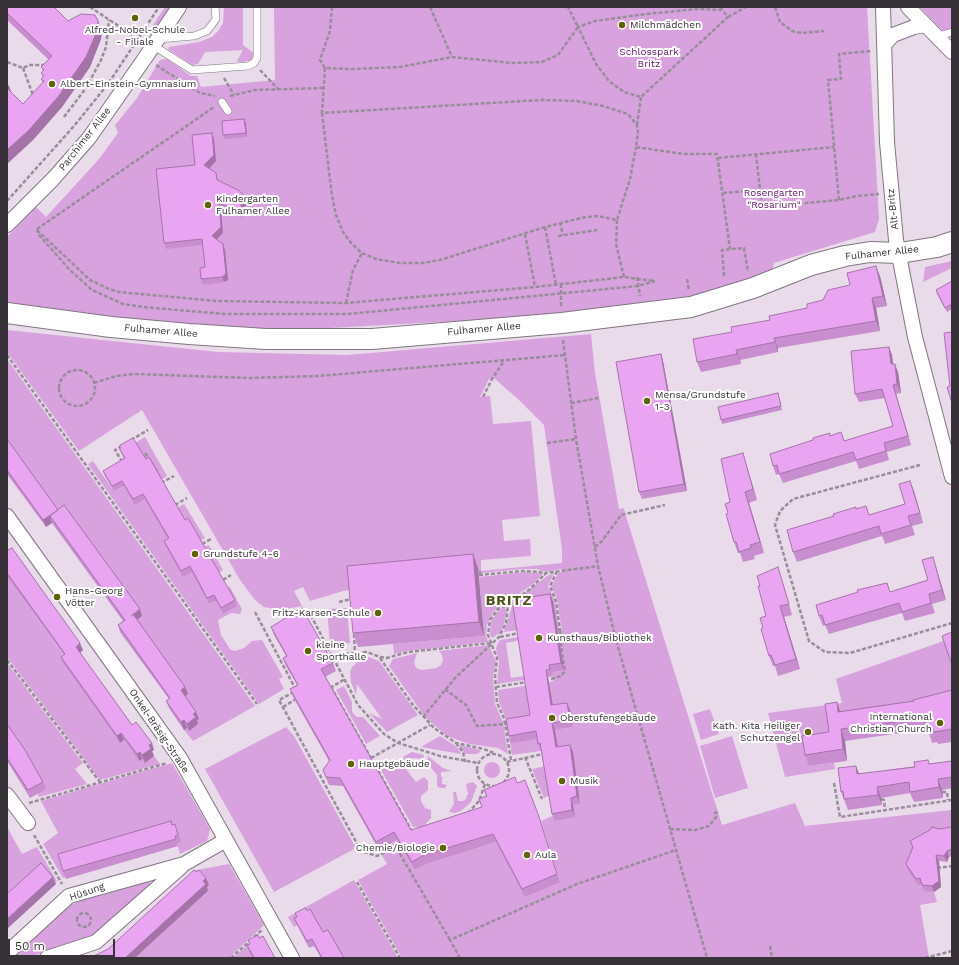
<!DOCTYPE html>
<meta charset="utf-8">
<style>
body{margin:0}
#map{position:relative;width:959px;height:965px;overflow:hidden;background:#e9dbea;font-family:"Work Sans",sans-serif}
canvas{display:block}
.frame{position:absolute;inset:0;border:8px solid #373237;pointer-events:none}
.scale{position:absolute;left:8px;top:939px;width:107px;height:18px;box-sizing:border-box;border:2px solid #373237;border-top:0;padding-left:5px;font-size:12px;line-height:14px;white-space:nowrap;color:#373237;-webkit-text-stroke:3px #fff;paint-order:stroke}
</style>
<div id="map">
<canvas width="959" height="965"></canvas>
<div class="frame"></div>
<div class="scale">50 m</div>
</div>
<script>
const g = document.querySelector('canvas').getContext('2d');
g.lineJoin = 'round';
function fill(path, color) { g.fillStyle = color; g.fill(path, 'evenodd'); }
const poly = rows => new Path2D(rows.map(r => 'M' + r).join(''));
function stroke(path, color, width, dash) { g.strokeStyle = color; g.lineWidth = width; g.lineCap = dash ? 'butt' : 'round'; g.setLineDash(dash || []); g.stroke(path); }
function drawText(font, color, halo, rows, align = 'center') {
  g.font = font + ' "Work Sans",sans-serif'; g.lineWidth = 4; g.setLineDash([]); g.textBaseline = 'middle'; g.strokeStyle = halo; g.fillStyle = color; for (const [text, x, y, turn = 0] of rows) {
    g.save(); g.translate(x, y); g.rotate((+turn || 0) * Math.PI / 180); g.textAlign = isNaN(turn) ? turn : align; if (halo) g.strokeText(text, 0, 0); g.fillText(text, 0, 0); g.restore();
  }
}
const green = poly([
 [165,7,171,7,155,31,151,32,149,31],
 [224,7,243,7,243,45,254,53,251,61,240,62,237,61,243,50,205,52,198,64,192,65,168,49,169,47,199,42,212,37,219,30,223,23],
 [274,7,867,7,879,219,875,232,774,263,772,272,720,289,683,298,514,318,275,331,175,325,7,304,7,237,36,207,46,217,99,159,118,133,115,125,137,98,160,60,167,59,191,76,197,76,201,87,275,80],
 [920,7,952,7,952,39,936,24],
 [952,261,952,268,923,282,925,267],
 [7,330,218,352,347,355,591,334,595,373,619,509,624,508,625,513,722,825,795,803,805,826,952,810,952,833,915,852,922,884,934,892,937,902,920,905,929,958,402,958,358,880,387,864,379,850,398,840,415,870,427,864,496,842,560,882,541,821,557,814,575,817,573,805,580,803,572,752,555,755,558,748,555,730,572,727,554,712,549,682,553,681,552,672,558,632,562,631,557,599,552,588,552,585,558,573,562,572,562,569,545,572,537,569,522,569,481,573,481,571,478,571,343,591,310,601,303,587,294,591,302,606,280,610,264,607,255,600,240,580,142,410,79,451,7,352],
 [494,378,519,400,544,425,562,549,562,563,481,571,481,560,531,556,530,539,504,541,502,520,540,516,531,421,493,424,490,396,480,397,489,379],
 [7,359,255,706,193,741,184,730,187,728,189,731,184,698,188,694,135,621,142,616,60,517,7,444],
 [145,437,167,476,161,480,148,465,135,443],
 [93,461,114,491,130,483,146,498,172,543,166,547,183,576,193,571,209,604,216,601,223,614,227,588,230,587,242,609,240,614,231,613,218,620,221,635,230,649,235,651,244,648,252,641,262,640,283,677,279,679,284,689,259,704,88,464],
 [184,504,205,538,200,541,187,525,177,508],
 [209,545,223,570,219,573,204,547],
 [525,572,539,573,542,575,533,584,494,611,487,625,486,635,488,642,407,651,394,654,393,644,484,636,479,577],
 [554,573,548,586,555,601,559,629,557,629,553,601,518,630,504,632,513,603,547,576],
 [7,577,68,661,64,665,120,743,124,740,139,761,142,759,145,762,154,756,160,764,100,780,7,657],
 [504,607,507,611,504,624,500,633,492,638,490,634,491,622,497,612],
 [347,608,350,643,330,645,327,609],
 [519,637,520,640,506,643,511,678,543,673,543,677,497,684,499,662,496,649,497,645,500,640],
 [952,638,952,709,834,723,809,766,834,763,835,769,785,777,768,713,842,703,836,679],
 [489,645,496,662,493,677,495,704,503,722,508,754,498,748,469,744,447,736,425,717,389,666,393,659,417,653,414,662,416,668,422,670,437,668,441,665,443,660,442,655,439,651],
 [369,657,379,661,418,715,387,732,369,713,382,719,357,684,356,695,351,682,350,672,352,667,361,659],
 [7,663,83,763,75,769,87,784,39,797,7,726],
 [544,683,532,717,507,721,499,702,498,690],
 [344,686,352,702,352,712,357,717,363,717,380,736,366,744,336,690],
 [710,709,719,734,701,740,693,714],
 [507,726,539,739,541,751,512,755],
 [286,727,294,736,356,848,274,892,205,769],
 [440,736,457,747,461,754,421,747],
 [732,736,748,788,715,798,700,746],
 [459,745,477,749,481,751,477,754,465,754],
 [412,752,424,755,423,759,415,758,404,760,403,757],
 [428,756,443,768,452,771,441,772,441,777,444,777,442,778,442,784,447,785,445,788,440,788,437,786,437,775,427,763],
 '484 770a8 8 0 1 1 16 0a8 8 0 1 1-16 0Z',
 [395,762,402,764,416,782,424,777,428,781,428,790,421,796,421,801,425,808,431,810,431,818,423,827,413,827,381,770],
 [172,763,210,829,207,841,180,854,177,843,181,842,63,878,43,844,58,833,41,801],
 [546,766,550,795,544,798,532,769],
 [473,782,477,786,471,802,461,811,455,813,449,812,454,804,453,792,456,792,458,801,463,801,467,798,466,797,468,794,466,784],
 [7,827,22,854,37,847,57,881,7,904],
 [229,864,264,925,229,958,135,958,208,891,191,871],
 [354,880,398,958,342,958,300,924,294,927,288,917],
 [149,881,151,885,97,934,87,940,26,958,14,957,69,906,79,901],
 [257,937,249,952,252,958,233,958]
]);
const path = poly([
 [90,7,132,35],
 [332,7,330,31,320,60,325,68,352,69,400,67,452,57,513,63,542,62,558,55,578,27,568,7],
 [430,7,452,57],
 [720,7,728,17,641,97,624,92,609,81,596,64,578,27,595,21,646,14,698,9,721,10],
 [775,7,780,22,792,31,801,33,824,31],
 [728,17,746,7],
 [7,62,23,68,29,65,47,65],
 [156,65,200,93,215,96],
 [23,68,33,95],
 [325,68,322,113,541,100,577,101,603,106,628,114,637,125,638,132,636,147,683,154,717,154,730,249],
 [260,70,278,89],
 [224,78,234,95],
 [230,96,255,90,323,88],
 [322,113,332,196,336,215,343,232,352,244,362,253,376,259,400,263,423,263,440,260,545,227,581,218,597,216,617,220,630,179,636,147],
 [64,117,86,88,101,60,106,47,109,20],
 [637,125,641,97],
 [756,154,762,207,839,200,857,196,879,194],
 [718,158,834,147],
 [723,193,761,190],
 [839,200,828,80,841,79,839,54,871,51],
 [7,201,74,126,108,84,159,7],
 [617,220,616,244,624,277],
 [560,222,563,235],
 [545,227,556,285],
 [37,229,39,235,69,269,92,290,123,304,143,307,225,314,348,314,638,286,655,281],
 [37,229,214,107],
 [37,230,90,280,109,289,119,292,217,301,346,303,535,287,624,277,654,281],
 [525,234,535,287],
 [558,236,597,230],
 [724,276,722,250,744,248,748,272],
 [637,277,640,296],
 [687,279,689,291],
 [561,284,561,307],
 [346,303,353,270,362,253],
 [563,340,576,439,598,566,616,640,707,958],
 [7,355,257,704],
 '59 388a18 18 0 1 1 36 0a18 18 0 1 1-36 0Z',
 [94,383,116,376,134,374,249,378,318,376,565,355],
 [483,397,492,379,504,361],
 [571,403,599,398],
 [131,440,148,430],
 [547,443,576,439],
 [122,446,115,450,123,463],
 [145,453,158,473],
 [920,465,793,499,780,511,775,525,809,641,825,652,850,653,952,623],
 [161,483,174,476],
 [175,505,187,498],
 [202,544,211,539],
 [595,547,602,541,621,515,665,505],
 [480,571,480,575],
 [557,571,550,586,556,601,560,630,557,630],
 [479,575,523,571,540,572,545,575],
 [223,580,231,575],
 [339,602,351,599],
 [308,610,358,705,384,734,398,743,418,749,440,756,478,763],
 [255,612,295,688],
 [354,634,355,653],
 [500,637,519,633],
 [333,655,367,652,380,657,387,658,408,652,491,643],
 [380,658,413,705,434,728,456,743,484,749,494,753],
 [7,660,100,782],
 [551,679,561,676,565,671,562,654,560,630],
 [331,687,413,833],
 [496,687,527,682],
 [330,688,345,679],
 [445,689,466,705,477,726,507,724],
 [294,692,279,700,361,851,377,856,396,847,450,940],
 [283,707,296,699],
 [423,717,455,678,499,637,506,623,508,605],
 [456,743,463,752,465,762],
 '477 770a16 16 0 1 1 32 0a16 16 0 1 1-32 0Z',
 [525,757,542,799],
 [371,758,430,725],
 [511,760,504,718,497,703,495,677,497,658,488,635,490,620,498,609,508,605,530,589,546,573,598,566],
 [507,762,543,754],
 [834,783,840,817,952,800],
 [942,792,947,792,948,800],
 [881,799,884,800,885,810],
 [29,803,167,763],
 [468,813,479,801,485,784],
 [670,829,695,830,709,826,716,817,715,813,718,812],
 [34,835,62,884],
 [937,868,952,866],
 [357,882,400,958],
 '77 920a7 7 0 1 1 14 0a7 7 0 1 1-14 0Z',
 [254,937,262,930],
 [770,946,772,958],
 [231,958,250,941],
 [460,958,450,940,577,884,676,850],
 [925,958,952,951]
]);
const lane = poly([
 [936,37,952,32],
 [158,39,194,36,207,31,216,19,215,7],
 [154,46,192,70,248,66,254,63,257,58,257,7],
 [222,102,228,111]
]);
const street = poly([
 [883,7,887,142,896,240,915,337,952,477],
 [908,7,952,52],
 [884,45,893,35,914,27,925,25],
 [7,225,53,179,89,138,145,58,179,7],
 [7,516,180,758,292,958],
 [7,795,28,823],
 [7,953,69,896,184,864,226,840],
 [47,958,96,942,181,867]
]);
const secondary = poly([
 [7,313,111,327,189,334,266,339,372,339,562,323,691,307,753,288,811,265,845,256,870,252,900,253,937,247,952,242]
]);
const wall = poly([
 [7,7,68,21,102,31,101,39,90,67,62,107,33,140,7,164,7,83,11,92,23,104,43,83,41,79,43,77,41,73,43,71,41,67,49,60,7,20],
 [246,123,247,137,225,139,223,135],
 [212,133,214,139,216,161,209,168,218,179,219,181,247,202,241,217,221,209,223,233,216,239,223,244,225,250,228,280,224,282,203,285,201,279,205,267,203,245,166,249,164,243,195,165],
 [880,276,887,306,876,308,880,331,778,348,778,352,740,360,741,364,701,372,697,362,732,332,807,308,850,285],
 [952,281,952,309,947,312,937,294,936,290],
 [889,347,892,355,893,364,898,372,901,393,896,394,911,445,887,452,889,460,859,469,856,461,783,483,779,474,776,475,773,466,830,436,841,432,844,441,893,426,885,398,859,402,855,394],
 [661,354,663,361,687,491,642,499,639,492],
 [778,393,782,410,722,424,721,420],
 [7,439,58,510,142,616,137,620,185,687,188,694,185,696,199,719,197,720,198,724,189,731,187,728,184,730,169,708,166,701,169,699,120,632,118,625,123,621,52,523,46,527,7,474],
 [120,450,146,459,185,520,235,600,237,606,223,614,216,601,209,604,192,572,183,577,166,547,164,541,168,539,145,499,135,505,124,486,114,491,105,476,103,471,124,459],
 [743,453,746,464,757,500,749,503,764,553,754,556,755,559,743,562,740,553,738,553,734,542,728,513],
 [914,491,923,523,912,526,915,535,885,544,882,536,797,562,793,552,834,516,856,509,870,515,905,504],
 [7,549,83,650,80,653,132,725,154,750,152,751,154,756,145,763,142,759,139,761,124,740,120,743,64,665,61,657,64,655,7,577],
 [933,557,936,567,946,600,932,604,935,613,905,621,902,613,829,634,825,625,823,626,819,616,890,592,928,580],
 [478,568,484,636,358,647,353,633],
 [781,578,792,615,784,617,800,669,778,676,775,666,773,666,769,656,763,628],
 [553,601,564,670,552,672,553,676,548,677,553,705,570,710,572,727,555,730,558,747,570,745,573,752,580,804,573,805,575,817,555,821,552,814,541,751,538,744,537,739,511,743,509,736,530,715],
 [271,627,333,663,336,671,325,677,411,830,482,807,479,799,486,796,484,790,517,783,538,814,560,882,525,897,496,842,427,864,415,870,397,840,379,850,343,786,329,785,326,778,323,770,329,761,293,697,290,689,297,685,286,666,283,658,286,656,274,635],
 [952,690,952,742,938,744,937,742,932,743,928,729,845,741,847,761,809,766,805,755,829,732,837,702,840,711,914,701],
 [7,724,43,782,46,789,30,798,7,761],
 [952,761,952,788,942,790,943,798,914,802,910,793,881,798,882,805,848,810,841,792,856,766,859,774],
 [172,825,178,831,181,842,177,843,178,846,66,879,63,871],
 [952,827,952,856,949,857,947,862,939,861,941,887,934,892,924,891,921,884,918,885,908,870,906,864,912,847,910,841,939,829],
 [307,911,323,932,344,958,321,958,314,946,309,948,297,925,294,918,297,917,295,913],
 [259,938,275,958,252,958,249,952,247,945,249,944,248,940]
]);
const shadedWall = poly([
 [98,21,102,31,101,39,90,67,62,107,33,140,7,164,7,150],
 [9,85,12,95,7,88,7,87],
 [244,119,246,123,247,137,246,133],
 [212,133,214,139,216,161,207,171,204,165],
 [245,196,247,202,241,217,239,211],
 [219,203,221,209,223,233,214,242,212,236],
 [223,244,225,250,228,280,224,282,222,277],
 [876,266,880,276,887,306,883,296],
 [872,298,876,308,880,331,876,321],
 [774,338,778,348,778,352,775,342],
 [889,347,892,355,894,373,891,364],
 [736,350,740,360,741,364,737,354],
 [661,354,663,361,687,491,684,484],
 [895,364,898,372,901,393,897,384],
 [893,385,896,394,911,445,908,436],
 [743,453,746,464,757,500,753,489],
 [910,481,914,491,923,523,920,513],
 [745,492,749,503,764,553,760,542],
 [58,510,50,516,52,523,46,527,43,520],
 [473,554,478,568,484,636,479,622],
 [933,557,936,567,946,600,942,590],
 [778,567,781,578,792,615,789,604],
 [550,594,553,601,564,670,561,663],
 [780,606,784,617,800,669,796,659],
 [140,609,142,616,133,623,131,616],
 [80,643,83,650,78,654,76,647],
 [546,670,548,677,554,712,551,705],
 [185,687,188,694,184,698,181,690],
 [837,702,841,714,838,712],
 [567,703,570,710,572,727,570,720],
 [196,712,199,719,197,720,198,724,189,731,187,724,193,714],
 [184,720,187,728,184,730,181,722],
 [552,723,555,730,559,754,556,747],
 [841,729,845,741,847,761,843,749],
 [121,733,124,740,120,743,117,736],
 [152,743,154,750,152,751,154,756,145,763,142,755,149,745],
 [570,745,573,752,580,804,577,796],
 [140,752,142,759,139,761,137,754],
 [856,766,860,776,857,774],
 [938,779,942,790,943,798,939,787],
 [877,787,881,798,882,805,878,795],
 [571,798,573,805,575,817,572,810],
 [947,851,949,857,947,862,944,856],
 [936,855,939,861,941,887,934,892,932,886],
 [53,877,56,884,7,929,7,919],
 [206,878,209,885,207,887,208,891,135,958,125,958]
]);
const building = poly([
 [7,7,54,7,68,21,81,14,95,15,98,21,98,29,86,57,58,97,29,130,7,150,7,88,23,104,44,81,41,79,44,76,41,73,44,70,41,67,52,56,7,13,7,7],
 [244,119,246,133,223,135,222,121,244,119],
 [212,133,214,155,204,165,216,173,217,180,238,190,245,196,239,211,219,203,221,227,212,236,223,244,226,274,222,277,201,279,200,268,205,267,202,239,164,243,156,169,195,165,192,135,212,133],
 [876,266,883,296,872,298,876,321,774,338,775,342,736,350,737,354,697,362,693,339,732,332,731,327,770,320,769,316,807,308,807,304,823,300,828,290,850,285,847,273,876,266],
 [952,281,952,304,945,308,936,290,952,281],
 [952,332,952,403,947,387,950,386,944,333,952,332],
 [889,347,891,364,895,364,897,384,893,385,908,436,884,443,886,451,856,460,853,452,779,474,777,465,773,466,770,454,813,440,813,438,830,433,830,436,841,432,844,441,893,426,882,389,855,394,851,351,889,347],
 [661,354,684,484,639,492,616,362,661,354],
 [778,393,781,406,721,420,718,407,778,393],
 [133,438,146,459,149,457,185,520,188,518,235,600,221,608,214,595,207,598,190,566,181,571,164,541,169,538,143,494,133,499,122,481,112,486,103,471,125,458,120,450,120,445,133,438],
 [7,439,58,510,43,520,7,470,7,439],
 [743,453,753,489,745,492,760,542,750,545,751,548,739,552,736,542,734,542,726,514,728,513,725,504,730,502,721,459,743,453],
 [910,481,920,513,908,516,911,525,881,534,879,526,793,552,787,530,834,516,833,514,856,507,856,509,866,506,869,515,905,504,899,484,910,481],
 [64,505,140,609,131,616,133,614,185,687,181,690,196,712,193,714,196,717,187,724,184,720,181,722,166,701,170,698,118,625,125,620,50,516,64,505],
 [12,548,80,643,76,647,132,725,136,722,152,743,149,745,151,749,142,755,140,752,137,754,121,733,117,736,61,657,65,654,7,573,7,549,8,550,12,548],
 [473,554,479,622,353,633,347,566,473,554],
 [933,557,942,590,929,594,931,603,902,612,899,603,825,625,822,615,819,616,816,605,858,592,857,590,887,583,890,592,928,580,922,560,933,557],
 [778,567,789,604,780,606,796,659,775,665,771,655,769,656,761,629,763,628,760,618,766,616,758,586,760,586,757,576,778,567],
 [550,594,561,663,549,665,550,669,546,670,551,705,567,703,570,720,552,723,556,747,570,745,577,796,571,798,572,810,552,814,540,743,538,744,536,731,509,736,506,719,530,715,512,600,550,594],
 [302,608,333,663,321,669,411,830,482,807,479,799,487,796,484,790,515,777,517,783,525,780,538,814,557,874,522,889,493,834,424,855,412,862,394,832,376,842,340,778,326,777,323,770,330,760,290,689,298,685,283,658,287,656,271,627,302,608],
 [952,632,952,665,942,636,952,632],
 [952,690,952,729,934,732,933,730,928,732,924,718,841,729,843,749,805,755,802,736,829,732,825,704,837,702,838,712,914,701,913,700,952,690],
 [7,724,25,750,43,782,28,790,7,758,7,724],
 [928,760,929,764,952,761,952,777,938,779,939,787,910,792,909,782,877,787,878,795,844,799,843,791,841,792,838,768,856,766,857,774,915,767,914,762,928,760],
 [171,821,172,825,175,824,178,835,175,836,176,839,63,871,58,854,171,821],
 [932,827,939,829,952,827,952,849,947,851,944,856,936,855,939,881,932,886,922,885,920,878,916,879,906,864,913,847,910,841,930,830,932,827],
 [41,863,53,877,7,919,7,894,41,863],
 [194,870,196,872,199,870,206,878,203,881,206,884,125,958,85,958,96,955,108,949,194,870],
 [305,908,307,911,310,909,323,932,328,930,344,958,322,958,312,939,307,941,294,918,297,917,295,913,305,908],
 [258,935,259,938,263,936,275,958,254,958,247,945,250,944,248,940,258,935]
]);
const markers = [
 [135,18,4,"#5f6400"],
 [622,25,4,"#5f6400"],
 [52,84,4,"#5f6400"],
 [208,205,4,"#5f6400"],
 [647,401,4,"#5f6400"],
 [195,554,4,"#5f6400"],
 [57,597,4,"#5f6400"],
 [378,613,4,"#5f6400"],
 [539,638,4,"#5f6400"],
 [308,651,4,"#5f6400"],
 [552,718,4,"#5f6400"],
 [940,723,4,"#5f6400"],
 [808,732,4,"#5f6400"],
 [351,764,4,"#5f6400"],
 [562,781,4,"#5f6400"],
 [443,848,4,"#5f6400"],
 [527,855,4,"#5f6400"]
];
const poiNames = [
 ["Milchmädchen",630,25],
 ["Alfred-Nobel-Schule",135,30,"center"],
 ["- Filiale",135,42,"center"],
 ["Albert-Einstein-Gymnasium",60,84],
 ["Kindergarten",216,199],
 ["Fulhamer Allee",216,211],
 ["Mensa/Grundstufe",655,395],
 ["1-3",655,407],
 ["Grundstufe 4-6",203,554],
 ["Hans-Georg",65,591],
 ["Vötter",65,603],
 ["Fritz-Karsen-Schule",370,613,"right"],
 ["Kunsthaus/Bibliothek",547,638],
 ["kleine",316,645],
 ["Sporthalle",316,657],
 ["International",932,717,"right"],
 ["Christian Church",932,729,"right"],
 ["Oberstufengebäude",560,718],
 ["Kath. Kita Heiliger",800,726,"right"],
 ["Schutzengel",800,738,"right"],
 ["Hauptgebäude",359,764],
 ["Musik",570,781],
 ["Chemie/Biologie",435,848,"right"],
 ["Aula",535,855]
];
const parkNames = [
 ["Schlosspark",649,52],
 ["Britz",649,64],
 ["Rosengarten",774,193],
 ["\"Rosarium\"",774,205]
];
const streetNames = [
 ["Parchimer Allee",85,139,-52],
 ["Alt-Britz",893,209,-96],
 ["Fulhamer Allee",882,253,-6],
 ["Fulhamer Allee",484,329,-5],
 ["Fulhamer Allee",161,331,5],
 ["Onkel-Bräsig-Straße",159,731,56],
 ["Hüsung",87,892,-19]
];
const districtNames = [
 ["BRITZ",509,601]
];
fill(green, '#d8a2de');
stroke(lane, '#817682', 8);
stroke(street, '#817682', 16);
stroke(secondary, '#817682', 22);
stroke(path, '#988e99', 2.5, [4, 2]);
stroke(lane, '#fff', 7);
stroke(street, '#fff', 14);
stroke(secondary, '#fff', 20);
fill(wall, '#c98ed0');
fill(shadedWall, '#a474a9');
fill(building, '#eaa5f2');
stroke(building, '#a474a9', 1);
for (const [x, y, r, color] of markers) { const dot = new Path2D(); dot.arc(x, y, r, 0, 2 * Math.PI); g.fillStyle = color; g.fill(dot); stroke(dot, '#fff', 1.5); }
drawText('10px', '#373237', '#fff', poiNames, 'left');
drawText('10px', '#661170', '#fff', parkNames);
drawText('10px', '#373237', '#fff', streetNames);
g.letterSpacing = '1px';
drawText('bold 14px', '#4f5318', '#fff', districtNames);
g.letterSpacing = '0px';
</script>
